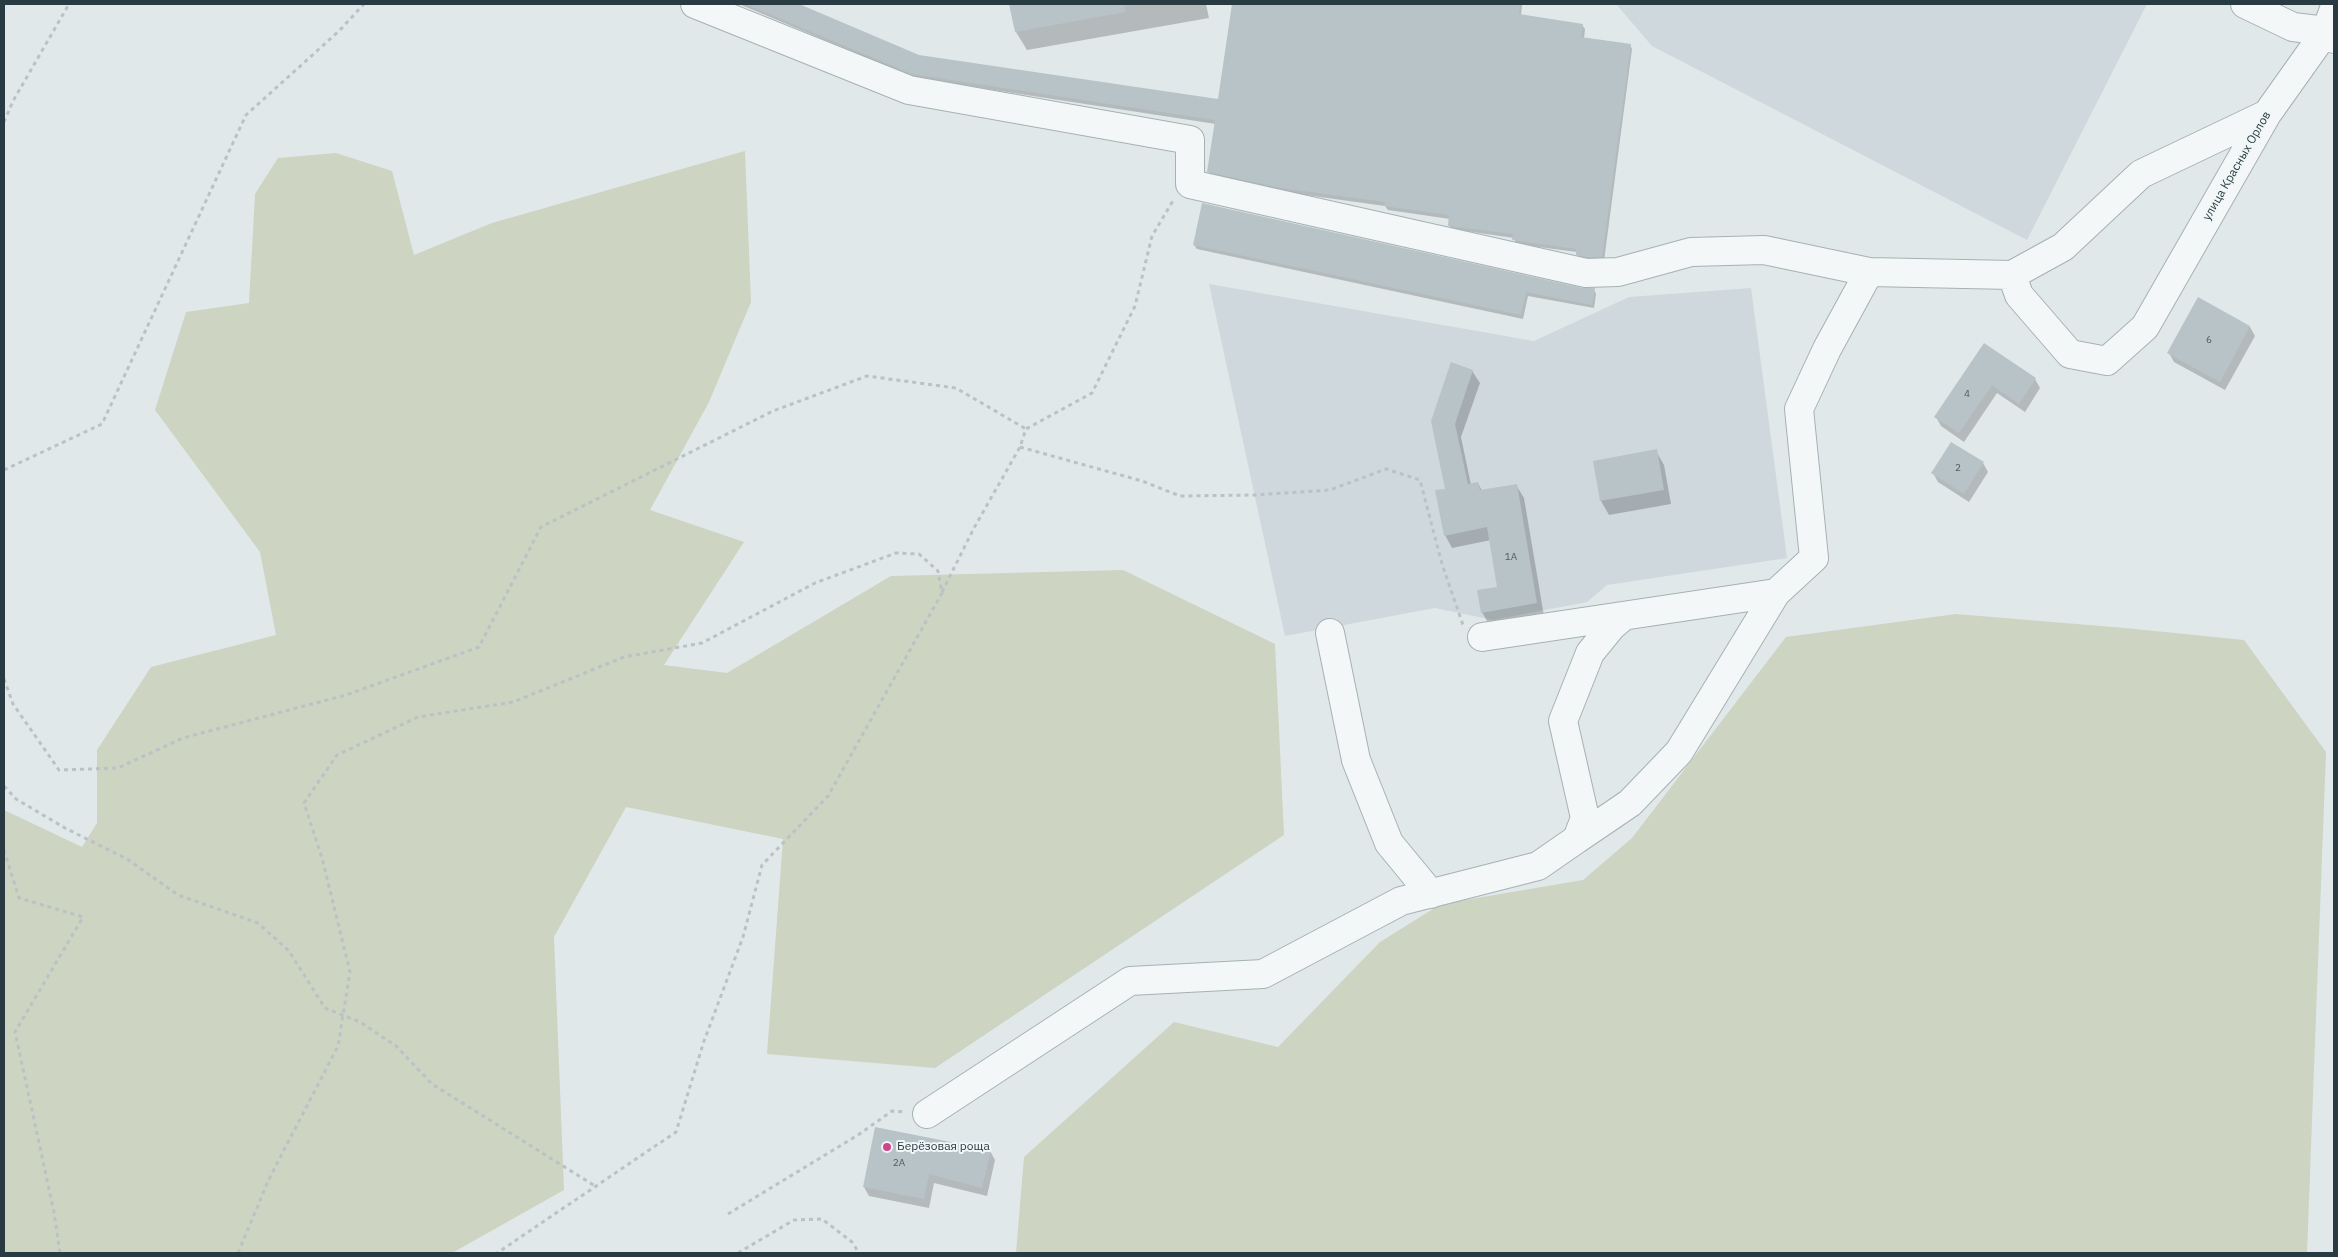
<!DOCTYPE html>
<meta charset="utf-8">
<style>
body{margin:0}
#map{position:relative;width:2338px;height:1257px;overflow:hidden;background:#e1e8ea;font-family:"IBM Plex Sans",sans-serif}
canvas{display:block}
.frame{position:absolute;inset:0;border:5px solid #293b42;pointer-events:none}
</style>
<div id="map">
<canvas width="2338" height="1257"></canvas>
<div class="frame"></div>
</div>
<script>
const g = document.querySelector('canvas').getContext('2d');
g.lineJoin = 'round';
function fill(path, color) { g.fillStyle = color; g.fill(path, 'evenodd'); }
const poly = rows => new Path2D(rows.map(r => 'M' + r).join(''));
function stroke(path, color, width, dash) { g.strokeStyle = color; g.lineWidth = width; g.lineCap = dash ? 'butt' : 'round'; g.setLineDash(dash || []); g.stroke(path); }
function drawText(font, color, halo, rows, align = 'center') {
  g.font = font + ' "IBM Plex Sans",sans-serif'; g.lineWidth = 4; g.setLineDash([]); g.textBaseline = 'middle'; g.strokeStyle = halo; g.fillStyle = color; for (const [text, x, y, turn = 0] of rows) {
    g.save(); g.translate(x, y); g.rotate((+turn || 0) * Math.PI / 180); g.textAlign = isNaN(turn) ? turn : align; if (halo) g.strokeText(text, 0, 0); g.fillText(text, 0, 0); g.restore();
  }
}
const built = poly([
 [1616,4,2147,4,2027,240,1652,46],
 [1209,284,1534,341,1629,297,1751,288,1787,558,1607,585,1587,602,1493,620,1435,608,1285,636]
]);
const green = poly([
 [745,151,751,302,709,402,650,510,744,542,664,665,727,673,891,576,1123,570,1275,644,1284,835,935,1068,767,1054,783,839,626,807,554,937,564,1190,452,1253,4,1253,4,810,82,847,97,823,97,750,151,667,276,635,260,552,155,410,186,312,249,303,255,194,278,158,336,153,392,171,414,255,492,223],
 [1956,614,2125,628,2244,640,2326,752,2307,1253,1014,1253,1016,1253,1024,1157,1174,1022,1278,1047,1380,942,1441,904,1583,880,1632,838,1786,637]
]);
const shadow = poly([
 [739,4,795,4,919,56,1218,104,1233,4,1522,4,1521,16,1582,25,1585,29,1584,39,1630,45,1632,49,1604,261,1579,259,1577,252,1516,244,1514,238,1452,229,1449,225,1450,219,1388,210,1385,206,1284,192,1211,176,1209,172,1216,124,915,78],
 [1011,4,1206,4,1209,18,1027,50,1016,32],
 [1194,245,1594,290,1596,294,1594,308,1528,296,1523,319,1197,249],
 [2198,299,2250,327,2255,336,2225,390,2174,362,2169,353],
 [1985,345,2035,379,2040,388,2025,412,1997,393,1964,442,1941,426,1936,417],
 [1472,371,1480,383,1461,437,1471,485,1478,483,1482,491,1516,485,1524,498,1544,616,1489,625,1482,612,1498,588,1491,540,1452,548,1445,535,1447,490,1432,421],
 [1656,451,1664,465,1671,504,1609,515,1601,501,1594,462],
 [1983,463,1988,472,1969,502,1938,482,1933,473],
 [990,1151,995,1160,987,1196,934,1183,929,1208,869,1196,864,1187]
]);
const building = poly([
 [745,4,799,4,919,55,1218,99,1232,4,1520,4,1519,14,1583,24,1581,37,1631,44,1602,257,1587,257,1576,255,1576,249,1512,240,1513,234,1448,226,1449,215,1384,206,1385,202,1281,188,1207,172,1215,120,912,74],
 [1009,4,1124,4,1125,12,1015,32],
 [1202,203,1583,288,1595,288,1592,305,1526,292,1521,315,1193,245],
 [2198,297,2250,326,2220,382,2167,353],
 [1984,343,2036,378,2019,404,1992,385,1959,433,1934,417],
 [1451,362,1473,370,1455,424,1468,484,1478,482,1480,490,1517,484,1537,603,1481,613,1477,590,1497,587,1487,527,1444,536,1435,490,1445,489,1431,421],
 [1951,442,1984,462,1964,494,1931,473],
 [1657,449,1664,490,1600,501,1593,461],
 [875,1127,991,1150,982,1188,929,1174,924,1199,863,1187]
]);
const path = poly([
 [4,122,13,101,69,4],
 [1020,447,1142,481,1180,496,1255,495,1330,490,1386,469,1420,480,1442,564,1463,625],
 [4,470,102,424,246,115,339,31,364,4],
 [942,592,974,528,1020,447,1026,429,1092,393,1135,306,1152,236,1174,199],
 [4,679,13,704,59,770,118,768,183,738,346,695,479,647,541,527,773,411,867,376,956,388,1026,429],
 [4,786,16,799,65,828,127,859,178,895,258,923,289,951,325,1008,360,1022,396,1046,432,1084,595,1186],
 [4,850,19,898,83,917,15,1032,54,1212,60,1253],
 [728,1214,858,1135,892,1111,904,1112],
 [238,1253,269,1179,338,1046,350,972,322,858,304,803,337,755,418,717,513,702,624,657,702,643,815,583,896,553,919,554,938,571,942,593,828,796,762,865,743,937,704,1041,676,1132,497,1253],
 [738,1253,794,1220,822,1219,852,1242,859,1253]
]);
const minor = poly([
 [695,4,909,90,1190,140,1190,184,1586,273,1618,272,1691,252,1764,250,1869,272,2012,275,2063,247,2141,174,2267,114],
 [2245,4,2293,27,2326,31,2334,39],
 [2012,275,2019,295,2070,354,2107,361,2145,327,2267,114,2326,31,2334,9],
 [1330,633,1356,760,1389,843,1431,894],
 [1482,637,1776,593,1814,558,1799,409,1827,349,1869,272],
 [1577,839,1630,803,1679,752,1776,593],
 [927,1114,1130,981,1263,974,1401,901,1538,866,1577,839,1585,818,1563,721,1590,653,1612,626,1624,616]
]);
const markers = [
 [887,1147,5,"#d0458a"]
];
const numberNames = [
 ["6",2209,340],
 ["4",1967,394],
 ["2",1958,468],
 ["1А",1511,557],
 ["2А",899,1163]
];
const streetNames = [
 ["улица Красных Орлов",2237,166,-60]
];
const poiNames = [
 ["Берёзовая роща",897,1147]
];
fill(built, '#cfd8dc');
fill(green, '#cdd4c2');
fill(shadow, '#0003');
fill(building, '#b8c3c7');
stroke(minor, '#a6b1b4', 30);
stroke(path, '#bbc2c5', 3, [4, 4]);
stroke(minor, '#f4f7f8', 28);
for (const [x, y, r, color] of markers) { const dot = new Path2D(); dot.arc(x, y, r, 0, 2 * Math.PI); g.fillStyle = color; g.fill(dot); stroke(dot, '#f1f6f7', 2); }
drawText('10px', '#4d5d63', null, numberNames);
drawText('12px', '#293b42', '#f1f6f7', streetNames);
drawText('12px', '#293b42', '#f1f6f7', poiNames, 'left');
</script>
